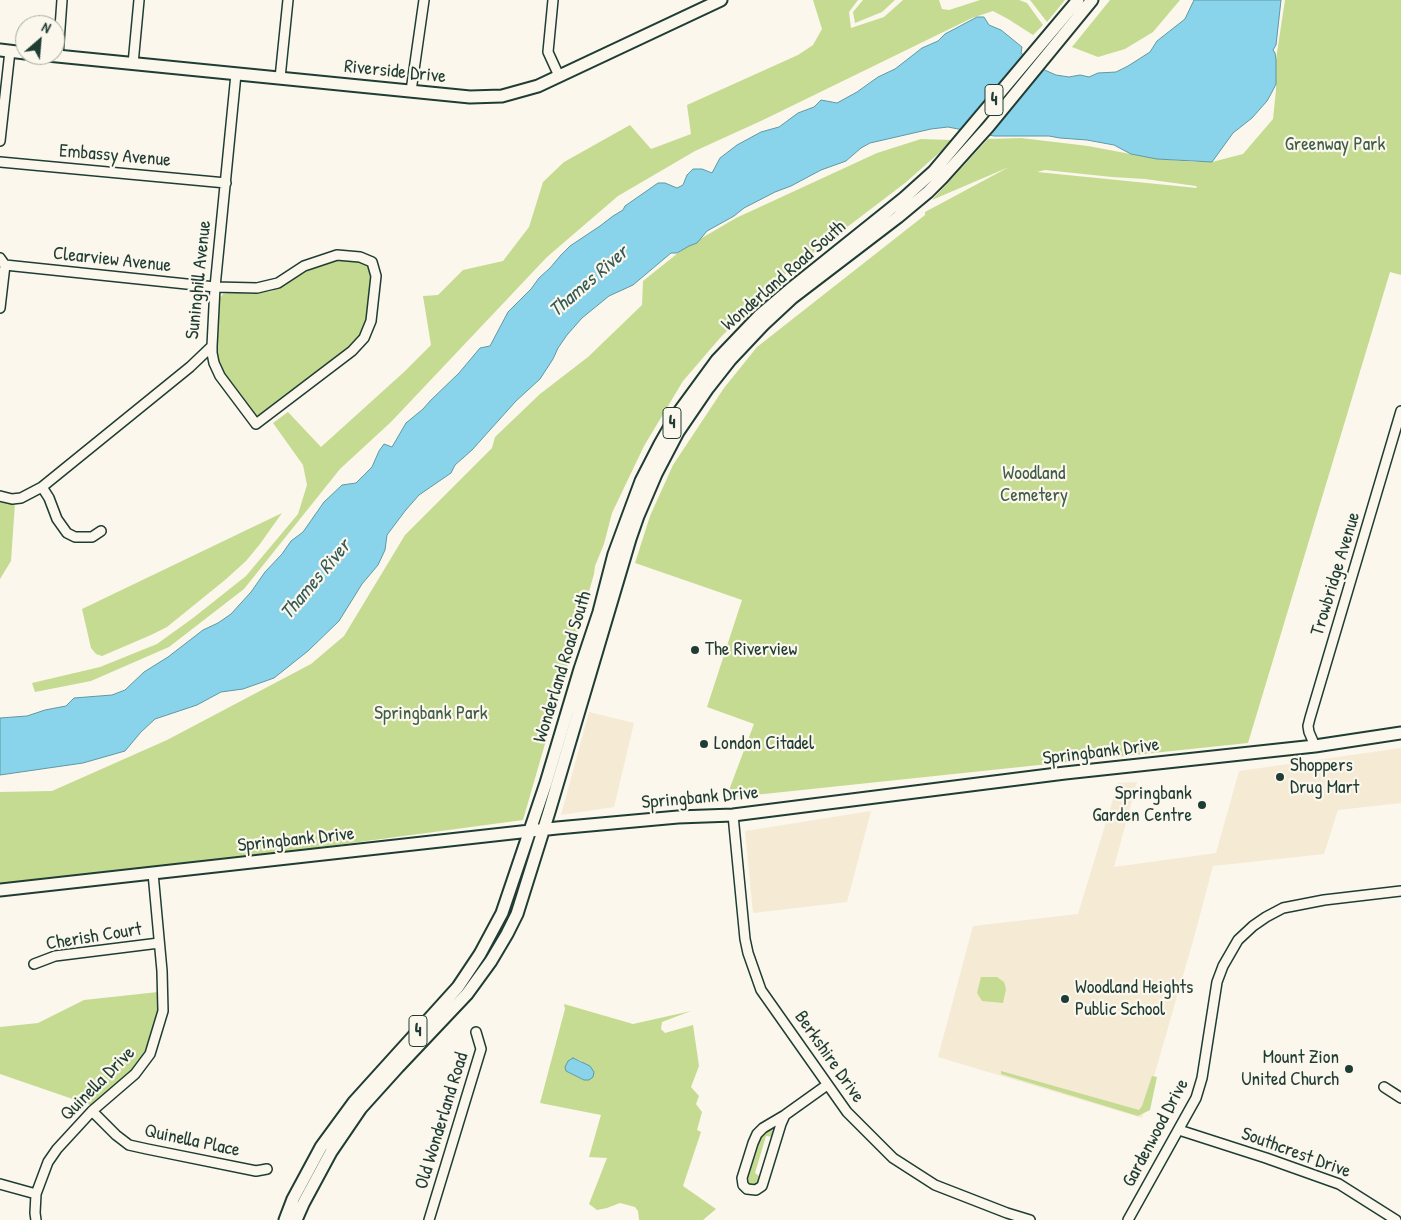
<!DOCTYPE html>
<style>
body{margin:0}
#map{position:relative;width:1401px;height:1220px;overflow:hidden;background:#fbf7ec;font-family:"Patrick Hand",sans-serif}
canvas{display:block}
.north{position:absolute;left:15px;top:15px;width:50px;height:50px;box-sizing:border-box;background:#fbf7ec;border:1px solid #a3ada2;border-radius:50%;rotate:27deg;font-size:14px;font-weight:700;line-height:20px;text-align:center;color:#1f3d34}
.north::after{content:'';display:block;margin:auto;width:18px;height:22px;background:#1f3d34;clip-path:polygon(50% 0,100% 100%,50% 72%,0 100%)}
</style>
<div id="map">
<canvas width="1401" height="1220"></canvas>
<div class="north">N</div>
</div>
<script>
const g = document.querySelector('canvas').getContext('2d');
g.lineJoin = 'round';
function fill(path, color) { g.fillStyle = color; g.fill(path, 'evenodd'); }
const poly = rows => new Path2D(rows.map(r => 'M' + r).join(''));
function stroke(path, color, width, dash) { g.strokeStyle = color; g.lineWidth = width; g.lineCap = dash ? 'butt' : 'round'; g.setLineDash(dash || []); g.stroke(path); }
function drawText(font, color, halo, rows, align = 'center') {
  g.font = font + ' "Patrick Hand",sans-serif'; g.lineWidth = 4.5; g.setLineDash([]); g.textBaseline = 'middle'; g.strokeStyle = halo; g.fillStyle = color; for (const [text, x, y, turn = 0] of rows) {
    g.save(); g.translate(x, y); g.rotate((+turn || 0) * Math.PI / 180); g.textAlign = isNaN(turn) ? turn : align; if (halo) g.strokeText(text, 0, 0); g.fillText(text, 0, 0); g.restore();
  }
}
const built = poly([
 [589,712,634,723,614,807,561,815],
 [1401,748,1401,803,1338,810,1324,854,1213,866,1193,941,1142,1118,938,1057,973,926,1078,914,1118,783,1137,782,1114,867,1216,853,1239,771],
 [871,811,847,902,753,913,745,831]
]);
const green = poly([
 [813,0,858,0,849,12,851,28,884,17,903,0,939,0,942,9,949,10,980,0,1019,0,1027,3,1043,25,1033,35,1008,19,993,11,972,18,763,120,695,151,618,196,547,257,391,422,340,469,244,589,169,647,91,681,35,692,32,683,100,667,157,644,193,618,246,576,298,514,307,485,303,465,273,423,288,412,321,447,404,372,431,345,423,296,438,295,463,270,503,261,529,227,543,182,564,162,630,125,651,149,691,134,687,105,798,55,813,45,822,29],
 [863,0,895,0,882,12,855,23,853,12],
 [1030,0,1065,0,1047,22],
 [1110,0,1180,0,1153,32,1125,49,1098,57,1072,47],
 [1285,0,1401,0,1401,275,1390,272,1248,743,726,798,754,724,707,707,742,600,635,563,650,516,673,465,724,388,757,347,925,215,925,212,1009,167,932,200,988,139,1021,138,1088,146,1157,159,1196,162,1212,162,1243,154,1273,119,1276,90,1276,59],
 [1045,170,1112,177,1145,179,1196,186,1197,188,1037,172],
 [921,139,951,140,939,153,905,183,783,276,753,304,720,338,683,381,644,446,612,513,604,544,595,566,594,574,523,820,240,858,0,883,0,792,52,791,167,740,311,664,344,636,405,535,492,448,495,437,540,394,588,357,642,305,643,281,683,249,736,218,877,153],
 [349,260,364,263,370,268,372,277,368,317,364,330,355,344,260,416,255,415,225,377,218,364,215,352,219,299,223,294,230,292,254,294,272,291,318,265,333,261],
 [0,501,15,503,11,561,0,579],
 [282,513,260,544,246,561,225,580,167,627,151,635,102,656,96,654,91,648,82,609],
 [981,977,997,977,1004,982,1006,989,1003,1003,982,1001,977,993],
 [158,992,158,1008,156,1023,150,1044,134,1068,92,1107,90,1105,0,1074,0,1027,38,1023,84,1000],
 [564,1004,633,1024,691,1011,662,1022,661,1029,665,1033,693,1025,699,1066,691,1087,699,1096,696,1104,702,1112,697,1130,701,1132,683,1186,716,1209,703,1220,639,1220,638,1211,635,1207,620,1203,607,1208,597,1210,589,1204,607,1158,589,1157,601,1115,540,1103,565,1009],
 [573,1058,582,1061,584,1080,566,1071,568,1061],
 [1001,1071,1139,1110,1142,1106,1152,1076,1157,1077,1150,1110,1138,1116,1001,1074],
 [771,1130,775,1131,773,1137,766,1136,755,1173,759,1176,759,1181,755,1186,751,1186,747,1184,745,1178,754,1149,761,1137,767,1131]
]);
const water = poly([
 [1194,0,1281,0,1276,45,1273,50,1275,53,1276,60,1276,84,1272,92,1267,101,1252,118,1233,133,1212,162,1157,159,1131,154,1114,145,1087,140,1060,138,1049,136,994,136,948,127,931,129,870,143,861,148,846,161,821,170,791,186,775,192,744,208,734,216,707,231,697,243,689,246,677,253,671,253,633,285,609,296,582,318,567,335,558,348,553,359,540,379,516,401,472,450,455,465,451,473,419,495,405,511,387,535,385,550,378,565,362,584,339,621,308,651,274,678,243,689,221,692,197,705,155,719,141,732,125,751,83,763,0,775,0,718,27,716,45,710,66,706,74,698,112,695,125,690,144,672,168,657,203,630,218,623,231,614,251,592,265,572,282,554,291,541,303,532,324,502,342,485,356,483,372,467,379,451,384,444,392,447,406,423,423,409,430,401,459,373,480,348,490,346,508,312,531,289,539,278,550,268,561,255,570,246,600,226,613,216,623,210,625,206,658,183,665,183,677,188,683,185,687,175,693,169,702,169,712,173,720,158,737,145,761,132,779,127,798,113,814,107,821,100,837,103,857,92,878,77,895,69,922,48,938,41,945,34,977,17,984,17,989,25,1001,30,1022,47,1021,53,1040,68,1056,75,1069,77,1080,75,1089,77,1098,73,1116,72,1128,66,1150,52,1157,41,1185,19,1194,0],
 [573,1058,590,1066,594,1072,593,1077,589,1080,584,1080,566,1071,565,1067,568,1061,573,1058]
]);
const minor = poly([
 [553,0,548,52,559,76],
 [58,56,62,0],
 [133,64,139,0],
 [280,78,288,0],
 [411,91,424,0],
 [0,141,10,51],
 [0,162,226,183],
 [0,258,5,265,0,308],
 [5,265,215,287,257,288,278,283,304,266,337,255,360,257,372,262,376,276,371,321,364,338,352,351,256,424,220,376,214,363,212,353,212,346],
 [42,487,49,498,57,519,67,533,75,537,92,537,101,531],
 [0,496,12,499,21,498,42,487,190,367,212,346,215,287,236,74],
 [1315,746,1309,732,1308,726,1310,718,1401,411],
 [733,815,745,939,748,953,761,990,847,1112,893,1158,935,1185,1007,1213,1030,1220],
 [34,964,55,956,159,943],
 [1384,1087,1401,1098],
 [92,1111,116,1135,129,1145,147,1149,256,1171,267,1169],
 [785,1115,781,1124,762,1186,756,1190,747,1189,743,1185,742,1178,753,1143,757,1134,763,1128,785,1115,827,1085],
 [1179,1130,1266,1158,1339,1184,1396,1220],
 [0,1184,36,1194],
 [36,1220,35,1213,36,1194,48,1162,57,1149,92,1111,135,1074,150,1054,163,1011,162,971,153,873],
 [429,1220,481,1049,476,1032],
 [1128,1220,1196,1098,1202,1078,1217,982,1223,966,1238,940,1253,926,1266,917,1283,908,1324,900,1401,891]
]);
const major = poly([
 [0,50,25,53],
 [47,55,470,97,502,96,538,86,721,0],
 [0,890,557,828,678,817,733,815,1065,773,1315,746,1401,733],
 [285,1220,293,1199,321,1147,354,1102,458,987,480,954,502,913,546,783,580,669,599,612,614,554,641,481,660,444,676,416,717,360,759,316,793,287,904,198,934,171,1078,0],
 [296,1220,303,1204,331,1152,361,1108,398,1067,467,994,491,961,507,934,517,914,549,812,630,539,638,516,656,474,678,432,708,388,730,360,763,325,792,298,898,217,928,192,942,178,988,127,1092,0]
]);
const markers = [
 [695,650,5,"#1f3d34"],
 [704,744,5,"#1f3d34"],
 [1280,777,5,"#1f3d34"],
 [1202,805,5,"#1f3d34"],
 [1065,999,5,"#1f3d34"],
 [1349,1069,5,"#1f3d34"]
];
const shields = [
 [994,100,18],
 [672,423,18],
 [418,1031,18]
];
const shieldNames = [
 ["4",994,100],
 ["4",672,423],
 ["4",418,1031]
];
const streetNames = [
 ["Riverside Drive",395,72,6],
 ["Embassy Avenue",115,156,5],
 ["Clearview Avenue",112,260,6],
 ["Wonderland Road South",784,276,-41],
 ["Suninghill Avenue",199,280,-84],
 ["Trowbridge Avenue",1336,574,-73],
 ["Wonderland Road South",563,667,-73],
 ["Springbank Drive",1101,752,-7],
 ["Springbank Drive",700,798,-5],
 ["Springbank Drive",296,840,-6],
 ["Cherish Court",94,937,-9],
 ["Berkshire Drive",829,1057,55],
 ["Quinella Drive",98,1084,-45],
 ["Old Wonderland Road",442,1121,-73],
 ["Gardenwood Drive",1156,1133,-62],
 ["Quinella Place",192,1141,12],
 ["Southcrest Drive",1296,1153,20]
];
const parkNames = [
 ["Greenway Park",1335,145],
 ["Woodland",1034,474],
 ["Cemetery",1034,496],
 ["Springbank Park",431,714]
];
const poiNames = [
 ["The Riverview",705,650],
 ["London Citadel",714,744],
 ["Shoppers",1290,766],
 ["Drug Mart",1290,788],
 ["Springbank",1192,794,"right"],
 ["Garden Centre",1192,816,"right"],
 ["Woodland Heights",1075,988],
 ["Public School",1075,1010],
 ["Mount Zion",1339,1058,"right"],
 ["United Church",1339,1080,"right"]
];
const waterNames = [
 ["Thames River",589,282,-41],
 ["Thames River",316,580,-50]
];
fill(built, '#f5ead4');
fill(green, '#c5db91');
fill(water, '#8ad4eb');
stroke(water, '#5f98a2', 1);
stroke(minor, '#1f3d34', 12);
stroke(major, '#1f3d34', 15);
stroke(minor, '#fbf7ec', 9);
stroke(major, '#fbf7ec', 11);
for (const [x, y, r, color] of markers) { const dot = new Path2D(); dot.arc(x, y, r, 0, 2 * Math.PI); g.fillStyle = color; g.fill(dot); stroke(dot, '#fbf7ec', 2); }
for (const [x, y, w] of shields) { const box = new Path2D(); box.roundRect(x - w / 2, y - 15.5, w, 31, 4); g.fillStyle = '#fbf7ec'; g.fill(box); stroke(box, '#1f3d34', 1); }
drawText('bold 18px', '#1f3d34', null, shieldNames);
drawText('19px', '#1f3d34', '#fbf7ec', streetNames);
drawText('19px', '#405d47', '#fbf7ec', parkNames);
drawText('19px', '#1f3d34', '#fbf7ec', poiNames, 'left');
drawText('italic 20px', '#345b59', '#fbf7ec', waterNames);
</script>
